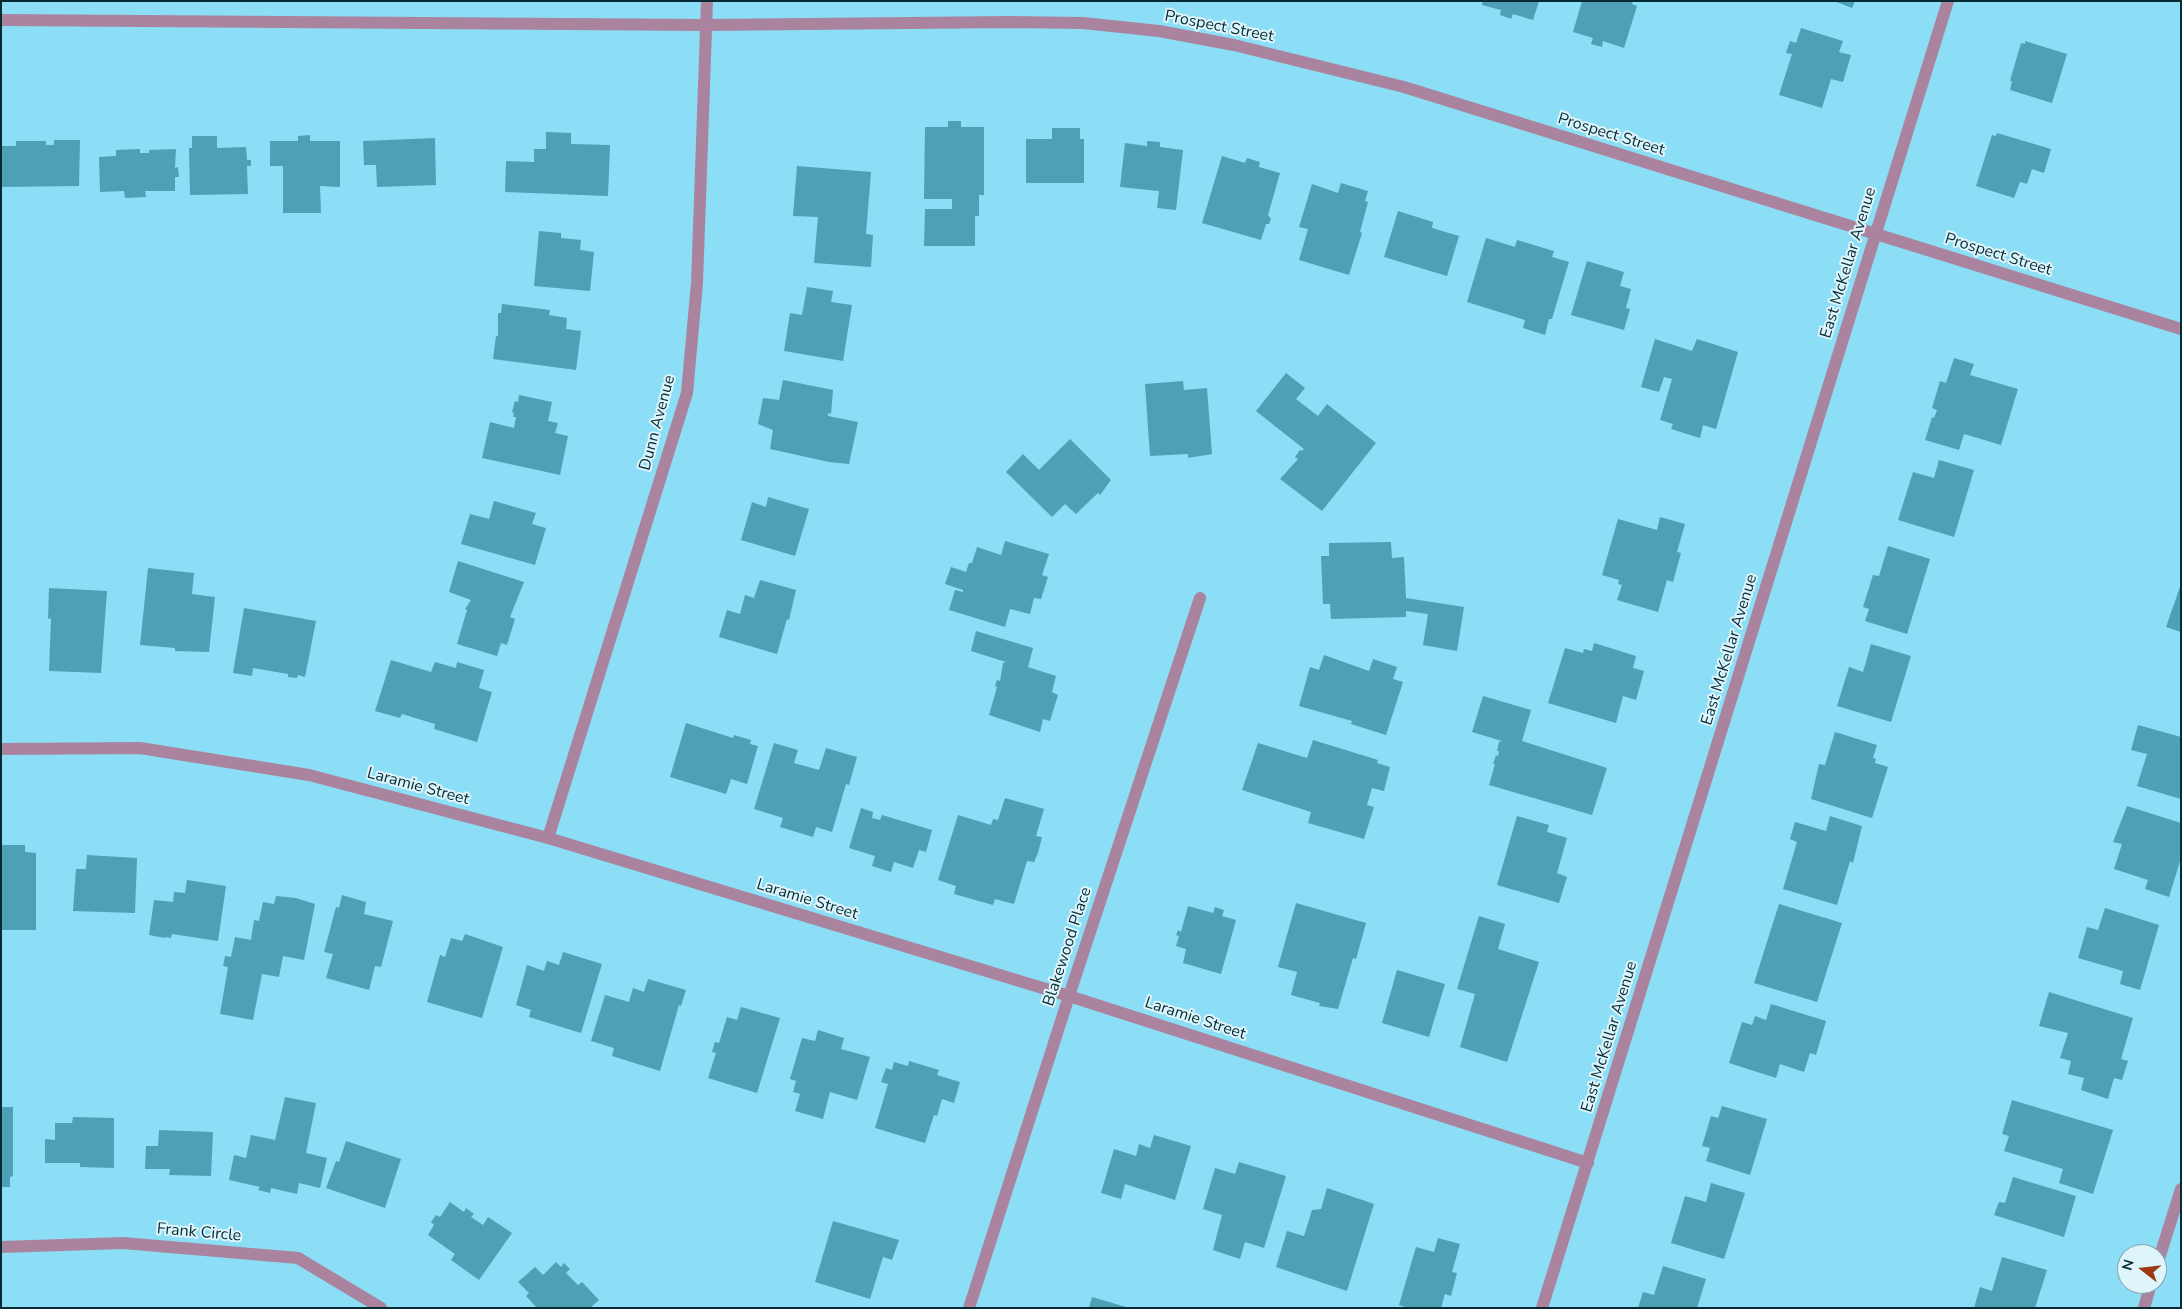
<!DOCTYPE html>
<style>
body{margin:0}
#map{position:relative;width:2182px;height:1309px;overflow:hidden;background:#8bdef5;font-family:"Nunito Sans",sans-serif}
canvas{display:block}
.frame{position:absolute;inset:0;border:2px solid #062b34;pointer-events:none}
.north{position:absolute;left:2117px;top:1244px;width:50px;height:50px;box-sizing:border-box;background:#def5fc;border:1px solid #88a4ac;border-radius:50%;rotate:286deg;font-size:14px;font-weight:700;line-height:20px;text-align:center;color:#062b34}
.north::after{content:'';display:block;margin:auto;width:18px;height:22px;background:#9d3714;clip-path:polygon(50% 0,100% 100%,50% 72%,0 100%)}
</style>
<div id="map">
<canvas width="2182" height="1309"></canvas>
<div class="frame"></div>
<div class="north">N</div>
</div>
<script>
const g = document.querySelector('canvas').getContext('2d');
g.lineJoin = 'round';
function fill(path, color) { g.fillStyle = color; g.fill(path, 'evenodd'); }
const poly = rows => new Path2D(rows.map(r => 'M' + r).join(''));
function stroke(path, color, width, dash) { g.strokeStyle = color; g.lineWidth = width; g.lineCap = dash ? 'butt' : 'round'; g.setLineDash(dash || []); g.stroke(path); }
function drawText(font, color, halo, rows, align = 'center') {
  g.font = font + ' "Nunito Sans",sans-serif'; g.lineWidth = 4; g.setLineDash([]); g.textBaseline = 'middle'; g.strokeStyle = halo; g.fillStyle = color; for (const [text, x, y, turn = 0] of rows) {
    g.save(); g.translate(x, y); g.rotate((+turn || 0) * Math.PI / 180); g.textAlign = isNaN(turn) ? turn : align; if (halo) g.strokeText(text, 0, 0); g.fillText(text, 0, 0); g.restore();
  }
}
const building = poly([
 [1483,1,1539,1,1533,20,1513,14,1511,19,1500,15,1501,10,1482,5],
 [1582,1,1633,1,1632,4,1637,6,1624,48,1603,41,1602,47,1591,44,1593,38,1573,32],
 [1834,1,1855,1,1852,8],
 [1801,28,1843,41,1839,52,1851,55,1843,82,1831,79,1822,108,1779,95,1792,54,1786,53,1790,41,1796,43],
 [2025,41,2067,54,2052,103,2010,90,2012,81,2010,81,2021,43,2025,44],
 [948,121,961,121,961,127,984,127,984,195,979,195,979,216,975,216,975,246,924,246,925,209,952,209,952,199,924,199,925,127,948,127],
 [1052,128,1080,128,1080,139,1084,139,1084,183,1026,183,1026,139,1052,139],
 [546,132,571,133,571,144,610,145,608,196,505,192,506,161,534,162,534,149,546,149],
 [1997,133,2051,149,2044,173,2032,169,2027,184,2020,182,2014,198,1976,186,1992,135,1996,136],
 [310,135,310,141,340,141,340,187,320,186,321,213,283,213,283,166,270,166,270,141,298,141,298,136],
 [192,136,217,136,217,148,246,147,247,160,251,160,251,166,247,166,248,194,190,195,189,148,192,148],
 [435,138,436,185,377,187,376,165,364,165,363,141],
 [54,140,80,140,79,186,1,187,1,146,16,146,16,141,46,141,46,145,54,145],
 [1147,141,1160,142,1160,147,1183,150,1176,210,1157,208,1159,191,1120,187,1125,143,1147,146],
 [140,149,140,153,149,153,149,150,176,149,175,168,178,167,179,177,175,177,175,191,145,191,146,197,125,198,124,191,100,192,99,157,116,156,116,150],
 [1222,156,1245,163,1247,158,1260,162,1259,167,1280,173,1268,215,1271,219,1269,224,1266,224,1261,240,1202,223],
 [797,166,871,172,866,234,873,235,871,267,814,263,818,217,793,216],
 [1341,183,1368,191,1365,201,1368,202,1360,232,1362,233,1349,275,1299,260,1308,229,1299,227,1312,184,1338,193],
 [1398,211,1433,222,1432,228,1459,236,1447,276,1384,257],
 [539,231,561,233,561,238,581,240,580,250,594,252,590,291,534,286],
 [1486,238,1515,247,1517,240,1554,251,1552,257,1569,262,1552,319,1549,319,1545,335,1523,328,1525,320,1467,302],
 [1587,261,1624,272,1620,286,1631,289,1626,308,1630,309,1624,330,1571,315],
 [807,287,833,291,831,302,852,305,843,361,784,351,790,313,802,315],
 [502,304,550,310,549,315,567,318,566,329,581,331,576,370,493,359,496,336,498,336,498,313,501,313],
 [1655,339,1692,351,1697,339,1738,352,1716,429,1703,425,1700,438,1671,429,1673,424,1660,420,1672,379,1664,377,1659,392,1641,387],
 [1954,358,1974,364,1970,375,2018,389,2001,445,1964,434,1959,450,1925,440,1932,417,1934,418,1937,410,1932,408,1940,381,1946,383],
 [1286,373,1305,388,1296,399,1318,416,1327,404,1376,443,1322,511,1280,479,1298,459,1295,457,1300,450,1302,451,1304,449,1256,411],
 [783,380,833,390,831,414,828,413,828,416,858,422,849,464,829,462,770,449,773,430,758,424,763,398,779,400],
 [1183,381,1184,390,1207,388,1212,454,1188,458,1188,454,1150,456,1145,384],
 [519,395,552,402,548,421,558,423,555,433,568,436,560,475,482,458,490,422,514,428,516,417,513,417,514,413,512,412,515,401,518,402],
 [1070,439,1111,480,1100,495,1098,493,1076,514,1065,504,1052,517,1006,472,1023,454,1039,470],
 [1939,460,1974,470,1954,537,1898,520,1913,472,1934,478],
 [768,497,809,509,795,556,741,540,752,502,766,507],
 [494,501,536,513,532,524,546,528,535,565,461,544,470,514,489,519],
 [1660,517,1685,524,1677,552,1681,553,1673,582,1667,580,1658,612,1617,600,1622,585,1618,584,1619,580,1602,575,1618,519,1657,530],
 [1005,541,1049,554,1042,575,1048,577,1041,599,1034,598,1030,614,1010,609,1005,627,949,610,955,590,963,592,963,590,945,584,951,567,966,572,969,563,972,563,977,547,1001,555],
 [1391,542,1392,558,1404,557,1406,598,1464,607,1457,651,1423,645,1428,614,1406,611,1406,617,1331,619,1330,604,1323,604,1321,556,1329,556,1329,543],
 [1888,546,1930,559,1907,634,1865,621,1869,609,1863,607,1873,575,1879,576],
 [458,561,524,582,510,617,515,619,507,645,501,643,497,656,457,644,467,610,465,609,471,600,449,592],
 [148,568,194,573,192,594,215,597,209,652,175,651,175,648,140,645],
 [760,580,796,590,789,620,787,619,777,654,719,637,727,610,740,614,745,595,754,598],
 [2181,584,2181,632,2166,627],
 [49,588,107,591,101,673,49,671,51,618,48,619],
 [244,608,316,621,305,677,298,675,297,678,288,677,288,674,253,668,252,676,233,673],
 [976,631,1033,648,1028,667,1056,676,1052,692,1058,695,1050,721,1043,719,1040,732,989,715,997,687,995,686,997,680,1000,681,1003,663,1006,662,971,651],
 [1594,643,1636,656,1633,668,1644,671,1636,700,1623,696,1616,723,1548,703,1565,648,1583,653,1584,649,1592,651],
 [1871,644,1911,656,1891,722,1837,706,1849,667,1863,672],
 [1324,655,1369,671,1373,659,1397,667,1393,679,1403,682,1386,735,1351,724,1352,721,1299,706,1310,667,1319,670],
 [391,660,431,672,435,662,456,668,457,662,484,670,479,688,492,692,477,742,434,729,435,724,402,714,400,718,375,711],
 [1483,696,1531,710,1522,741,1607,768,1592,815,1489,785,1495,764,1493,764,1496,755,1498,756,1499,751,1497,751,1499,742,1502,741,1472,732],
 [686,723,733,738,734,735,751,740,750,744,758,746,747,784,731,779,726,794,670,777],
 [2138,725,2181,737,2181,799,2137,786,2147,754,2131,750],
 [1835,732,1877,745,1873,758,1876,759,1875,763,1888,767,1872,818,1811,799,1819,764,1825,765],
 [1313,740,1378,760,1377,763,1390,767,1384,791,1372,788,1367,805,1374,807,1364,839,1308,823,1311,812,1242,790,1258,743,1307,758],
 [774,743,798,750,794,763,819,770,826,748,857,757,849,785,846,784,832,832,816,827,813,837,780,827,783,818,754,809],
 [1005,798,1044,809,1036,836,1042,837,1038,853,1034,862,1027,861,1014,904,995,899,993,905,954,894,956,886,938,880,958,815,991,825,993,819,998,820],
 [2127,806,2181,823,2181,858,2169,897,2145,889,2148,880,2114,869,2122,844,2113,842],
 [861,808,873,812,872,818,880,820,882,815,932,830,926,852,919,850,913,868,894,862,891,872,872,866,875,856,849,848],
 [1517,816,1549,825,1547,832,1567,838,1557,873,1567,877,1559,903,1497,885],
 [1830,816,1862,826,1853,863,1850,861,1837,905,1783,889,1797,842,1790,839,1795,822,1826,831],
 [1,845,25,845,25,852,36,853,36,930,1,930],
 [87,855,137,858,135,913,73,911,76,869,86,869],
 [187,880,226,886,218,941,172,934,171,938,166,937,165,938,149,935,154,900,173,902,174,892,185,893],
 [342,895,366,902,364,914,393,921,381,967,375,966,369,990,326,978,333,954,324,952,336,907,339,908],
 [276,896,296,898,315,904,304,960,283,956,279,977,262,974,253,1020,220,1014,228,967,223,966,225,956,231,957,235,937,251,940,254,920,259,921,263,902,274,904],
 [1296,903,1366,923,1356,959,1353,958,1338,1009,1319,1006,1320,1003,1291,995,1297,972,1278,967],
 [1779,904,1842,923,1817,1002,1754,983],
 [1188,906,1213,913,1215,907,1224,910,1222,916,1236,920,1221,974,1183,963,1186,949,1176,946,1179,936,1176,935,1178,930,1181,932],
 [2105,908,2159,925,2140,990,2120,984,2123,971,2078,958,2087,927,2098,930],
 [1479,916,1505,924,1498,949,1539,962,1507,1062,1460,1047,1475,994,1457,989],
 [465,934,503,947,482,1018,427,1002,440,955,445,957,451,938,462,941],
 [563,952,602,964,581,1033,529,1017,531,1010,516,1005,527,965,544,971,547,961,559,965],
 [1397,970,1445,984,1429,1037,1382,1023],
 [648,979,686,990,681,1006,679,1005,660,1071,612,1056,614,1048,591,1041,605,995,629,1002,633,988,644,992],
 [2049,992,2133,1018,2121,1059,2128,1061,2122,1080,2114,1078,2108,1099,2081,1090,2084,1078,2068,1074,2071,1061,2060,1058,2068,1033,2039,1026],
 [1771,1004,1826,1021,1816,1055,1810,1053,1804,1072,1780,1064,1776,1078,1729,1063,1742,1022,1752,1025,1755,1016,1766,1020],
 [741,1007,780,1018,757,1093,708,1078,716,1053,712,1052,715,1042,719,1043,727,1017,737,1020],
 [818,1030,844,1038,841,1049,870,1057,857,1100,830,1092,823,1119,795,1111,800,1094,793,1092,796,1081,790,1079,802,1038,815,1041],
 [909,1061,939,1070,937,1075,960,1082,954,1103,942,1099,937,1116,934,1115,925,1143,875,1128,888,1084,881,1082,886,1068,892,1070,894,1062,908,1066],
 [285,1097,316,1103,306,1153,327,1158,320,1188,299,1183,297,1194,271,1188,270,1193,258,1190,260,1187,229,1180,234,1155,246,1158,251,1135,275,1140],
 [2012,1100,2113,1130,2093,1194,2059,1183,2063,1169,2004,1151,2009,1136,2002,1134],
 [1722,1106,1767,1119,1750,1175,1706,1161,1710,1148,1702,1146,1711,1116,1718,1118],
 [1,1107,13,1107,13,1176,10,1177,10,1187,1,1187],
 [73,1117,114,1118,114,1168,80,1167,80,1163,45,1163,45,1139,55,1140,55,1123,72,1123],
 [159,1130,213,1132,211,1176,169,1175,170,1169,145,1169,146,1146,158,1146],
 [1154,1135,1191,1146,1175,1200,1125,1184,1121,1199,1101,1193,1114,1149,1136,1156,1139,1144,1150,1148],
 [346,1141,401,1159,385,1208,326,1188,336,1161,339,1162],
 [1239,1162,1286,1176,1264,1248,1245,1242,1240,1259,1213,1250,1222,1215,1203,1209,1215,1168,1235,1174],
 [2013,1177,2076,1196,2064,1237,1994,1215,1999,1202,2005,1203],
 [1711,1183,1745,1193,1724,1259,1671,1243,1685,1196,1706,1202],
 [1327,1188,1374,1204,1347,1291,1276,1267,1287,1231,1304,1236,1312,1210,1321,1209],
 [450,1202,464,1212,466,1208,474,1214,471,1217,483,1225,488,1217,512,1233,479,1280,451,1260,455,1254,428,1235,434,1225,431,1222,436,1215,440,1217],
 [833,1221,899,1240,892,1260,883,1257,870,1299,815,1282],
 [1438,1238,1460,1244,1452,1272,1457,1273,1451,1296,1445,1294,1441,1308,1408,1308,1399,1305,1416,1247,1434,1252],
 [2002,1257,2047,1270,2035,1308,1974,1308,1980,1287,1992,1291],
 [556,1262,561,1267,564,1263,570,1269,566,1273,578,1285,582,1282,599,1300,590,1308,537,1308,526,1296,529,1293,518,1282,535,1267,543,1275],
 [1663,1266,1706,1279,1697,1308,1638,1308,1643,1292,1654,1295],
 [1092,1297,1126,1307,1126,1308,1089,1308]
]);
const minor = poly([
 [1,20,706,25,1009,22,1083,23,1159,31,1234,45,1404,87,2181,329],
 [1,749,140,748,309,775,548,838,1069,996,1588,1163],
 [548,838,687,393,697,283,707,1],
 [1,1247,123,1243,298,1258,381,1308],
 [2157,1265,2181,1189],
 [969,1308,1069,996,1200,598],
 [1542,1308,1948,1],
 [2144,1308,2151,1284]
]);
const streetNames = [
 ["Prospect Street",1219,27,11],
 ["Prospect Street",1611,135,17],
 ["Prospect Street",1998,255,17],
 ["East McKellar Avenue",1849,263,-73],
 ["Dunn Avenue",658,423,-75],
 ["East McKellar Avenue",1730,650,-73],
 ["Laramie Street",418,787,15],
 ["Laramie Street",807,900,17],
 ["Blakewood Place",1068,947,-72],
 ["Laramie Street",1195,1019,18],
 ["East McKellar Avenue",1610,1037,-73],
 ["Frank Circle",199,1233,5]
];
fill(building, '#4da0b6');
stroke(minor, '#aa839e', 12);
drawText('16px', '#062b34', '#def5fc', streetNames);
</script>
